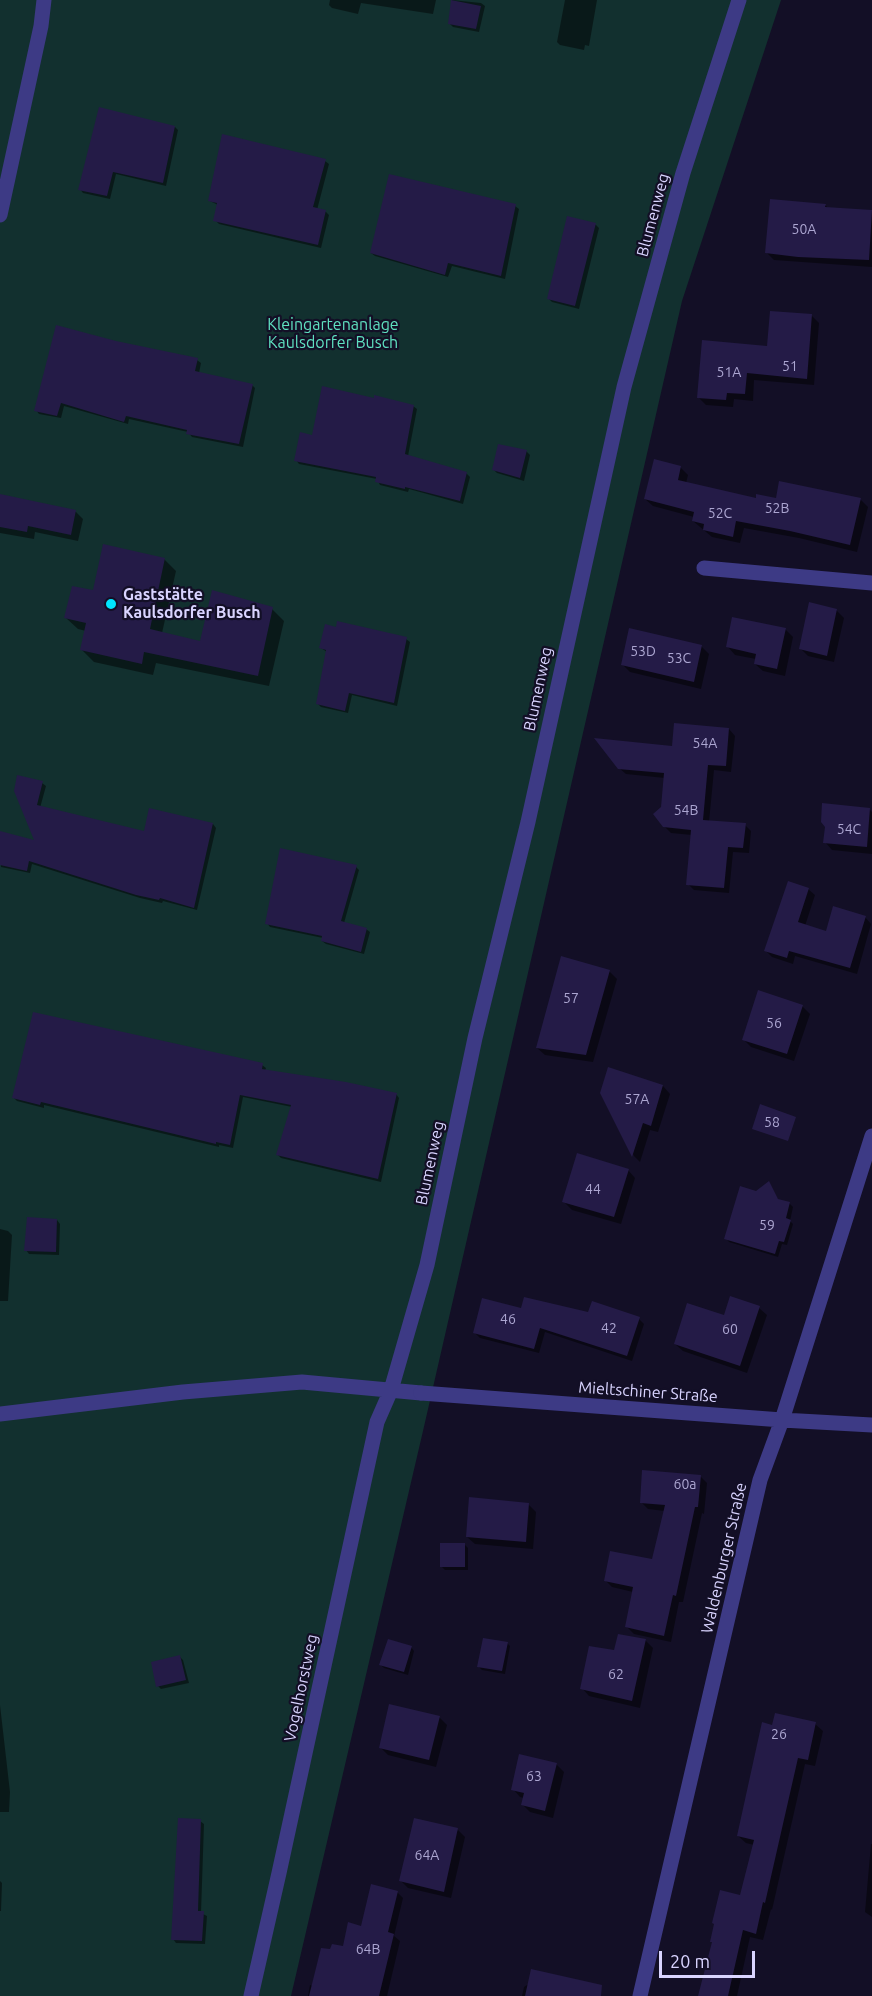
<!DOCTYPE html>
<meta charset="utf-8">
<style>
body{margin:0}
#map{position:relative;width:872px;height:1996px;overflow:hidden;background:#130f26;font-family:Ubuntu,sans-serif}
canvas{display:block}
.scale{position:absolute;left:659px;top:1951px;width:96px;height:27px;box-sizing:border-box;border:3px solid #d9d4ff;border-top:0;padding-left:8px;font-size:18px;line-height:21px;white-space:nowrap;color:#d9d4ff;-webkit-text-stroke:4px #130f26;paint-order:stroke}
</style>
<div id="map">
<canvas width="872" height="1996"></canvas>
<div class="scale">20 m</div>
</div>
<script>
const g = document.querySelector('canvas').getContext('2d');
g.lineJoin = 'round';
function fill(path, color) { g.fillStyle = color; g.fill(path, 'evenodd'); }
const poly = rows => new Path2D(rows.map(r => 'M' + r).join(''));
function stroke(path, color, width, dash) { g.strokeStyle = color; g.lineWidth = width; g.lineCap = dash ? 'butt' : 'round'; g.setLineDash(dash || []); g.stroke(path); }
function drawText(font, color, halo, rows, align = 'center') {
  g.font = font + ' Ubuntu,sans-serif'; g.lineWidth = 4.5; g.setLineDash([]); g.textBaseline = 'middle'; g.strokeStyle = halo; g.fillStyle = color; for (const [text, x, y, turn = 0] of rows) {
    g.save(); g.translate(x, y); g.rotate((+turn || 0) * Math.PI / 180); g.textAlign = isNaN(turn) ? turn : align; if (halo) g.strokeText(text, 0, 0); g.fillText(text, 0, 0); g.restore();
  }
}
const green = poly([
 [0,0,781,0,682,301,423,1431,291,1996,0,1996]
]);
const shadow = poly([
 [330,0,436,0,433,14,361,3,358,14,332,8,329,5],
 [452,0,481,3,485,6,479,32,453,27,449,23],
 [565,0,597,0,589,46,585,45,584,50,560,45,557,42],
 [175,127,178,130,166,186,116,174,110,199,83,193,80,189],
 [325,161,329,164,317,210,326,212,329,215,321,248,219,224,215,220,218,205,210,201],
 [825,205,828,208,872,211,872,267,774,260,767,253],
 [515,206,519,209,505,279,452,266,448,277,375,256,371,253],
 [568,217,596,225,599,228,579,309,552,302,548,298],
 [812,316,819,323,814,385,754,380,753,401,734,399,733,407,706,405,699,398],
 [116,343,197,360,201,363,199,373,252,385,255,388,243,447,192,437,188,432,129,419,128,424,64,406,61,418,39,414,36,410],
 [413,406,417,409,408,456,466,473,470,477,463,504,409,489,408,492,380,485,377,479,299,464,296,460,313,437],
 [526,451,530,455,524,481,497,473,494,470],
 [680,467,688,475,686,483,757,500,860,499,868,507,857,552,799,538,744,528,740,543,712,537,693,521,694,517,653,506,645,499],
 [0,496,76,512,83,519,78,541,35,532,34,539,0,533],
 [164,559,176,571,162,633,201,643,272,609,284,621,269,686,156,663,153,675,94,662,82,650,86,631,78,629,66,618,94,592],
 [836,610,844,618,834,662,808,656,800,648],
 [785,629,793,637,785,676,763,671,755,664,756,659,735,655,728,647],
 [406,639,410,642,397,706,352,695,348,713,321,707,318,704,327,652,321,648],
 [701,646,709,654,701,689,630,672,623,665],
 [729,729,735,736,731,772,714,770,709,822,745,825,751,831,749,853,733,852,729,893,694,890,688,884,692,835,671,833,664,826,663,808,665,778,626,774,619,768],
 [42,783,46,786,40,808,146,833,213,824,216,828,197,910,163,901,162,903,140,898,32,864,30,873,1,867,0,833,37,842,15,791],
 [870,810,872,812,872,854,832,850,825,842,826,827],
 [356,867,359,870,344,923,366,929,370,932,364,954,326,944,322,941,323,938,270,927,267,923],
 [808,889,815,895,805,926,827,933,865,917,871,924,857,974,795,956,793,964,772,957,765,950],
 [609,971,617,979,593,1062,545,1055,537,1048],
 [802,1006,810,1014,794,1061,751,1047,743,1039],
 [262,1065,266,1068,265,1071,396,1094,399,1098,381,1182,281,1158,278,1155,292,1107,243,1097,233,1148,219,1145,219,1147,44,1105,44,1108,17,1101,13,1097],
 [663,1086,670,1094,658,1132,650,1130,640,1162,634,1156,602,1093],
 [628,1170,635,1178,621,1224,572,1210,564,1202],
 [768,1183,779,1201,789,1203,793,1207,790,1221,793,1224,787,1245,782,1244,778,1257,729,1242,726,1238,757,1193],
 [57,1220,60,1224,59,1255,29,1254,26,1250],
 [0,1229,8,1231,12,1235,8,1301,0,1301],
 [759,1308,767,1315,747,1373,683,1351,675,1344,725,1317],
 [522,1310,639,1319,644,1324,632,1361,545,1332,539,1353,480,1338,475,1333],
 [700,1476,707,1483,704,1514,702,1513,683,1602,679,1602,671,1642,634,1634,627,1627,633,1592,612,1587,605,1580,653,1561,665,1511,648,1509,641,1502],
 [528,1504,536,1512,533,1549,475,1544,467,1537],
 [465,1545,468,1548,468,1570,445,1570,442,1567],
 [645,1640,653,1648,640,1708,589,1696,582,1688,615,1652],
 [507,1643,510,1646,505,1674,482,1670,479,1667],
 [411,1647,414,1651,408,1675,384,1668,381,1665],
 [180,1657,183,1660,189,1683,161,1689,158,1686],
 [0,1705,10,1792,9,1812,0,1812],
 [439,1717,447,1725,436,1767,388,1755,381,1748],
 [815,1724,823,1731,815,1766,805,1764,772,1910,771,1909,763,1940,750,1937,737,1996,701,1996,742,1897,754,1845,746,1843,738,1836,773,1726],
 [556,1764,564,1772,553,1818,530,1812,523,1805,524,1798,520,1797,513,1789],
 [200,1821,204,1824,201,1913,207,1916,205,1944,176,1943,173,1939],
 [458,1830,465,1837,451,1898,408,1888,401,1881],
 [871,1844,872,1844,872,1917,865,1912],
 [0,1881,2,1883,1,1911,0,1911],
 [397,1892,403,1898,394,1936,400,1941,387,1996,308,1996,310,1985,313,1986,332,1951,344,1948],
 [530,1983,571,1996,522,1996,524,1987]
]);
const building = poly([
 [451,0,481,6,476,29,448,24],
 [99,107,175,126,163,183,113,172,107,196,78,190],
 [222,134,326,159,313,207,326,210,318,245,213,221,217,203,208,201],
 [389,174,516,204,501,276,448,263,445,275,370,253],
 [770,199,826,204,825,207,872,210,869,260,798,257,765,253],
 [567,216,596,223,575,306,547,299],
 [770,311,812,314,807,379,747,373,745,394,727,393,726,400,697,398,702,340,767,346],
 [56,325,116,341,198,358,195,371,253,384,239,444,186,434,187,430,126,416,124,422,61,403,57,416,34,411],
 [322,386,374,398,374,395,414,405,405,454,467,472,460,501,405,487,405,489,375,482,376,477,294,461,300,432,312,435],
 [498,444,527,450,520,478,492,470],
 [654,459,681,466,678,480,756,498,756,494,776,498,779,481,861,498,850,545,790,531,736,521,733,537,703,530,704,524,692,521,694,512,644,499],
 [0,494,76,510,71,535,28,526,27,532,0,527],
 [103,544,165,558,150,629,200,641,212,590,273,607,258,676,144,652,142,664,80,650,86,623,64,618,72,586,93,590],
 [809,602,837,609,827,656,799,649],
 [732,617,786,628,777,669,754,664,756,654,726,647],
 [337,621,407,637,394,703,349,693,345,711,316,704,326,650,319,648,325,624,336,627],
 [629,628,702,645,694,682,621,665],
 [674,723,729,728,726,766,708,765,703,820,746,823,743,848,728,847,724,888,686,885,691,830,663,827,653,814,661,807,664,773,618,769,594,738,672,746],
 [17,775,43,781,37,805,144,831,149,808,213,823,194,908,160,898,159,900,136,895,29,861,27,871,0,865,0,831,34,840,14,791],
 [822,803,870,808,867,847,823,843,825,827,821,822],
 [280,848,357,865,341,921,367,928,361,952,321,941,322,936,265,924],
 [788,881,809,888,798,922,826,931,833,906,866,916,850,968,789,951,787,958,764,951],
 [561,956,610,970,586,1055,536,1048],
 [758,990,803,1005,787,1054,742,1040],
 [33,1012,263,1063,262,1069,346,1082,397,1093,378,1179,276,1155,291,1105,240,1095,230,1145,216,1142,216,1144,41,1102,40,1105,12,1098],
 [608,1067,663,1085,651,1126,643,1123,632,1157,600,1093],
 [760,1104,796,1117,788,1141,752,1129],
 [577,1153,629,1169,614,1217,562,1202],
 [769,1181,778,1199,790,1202,786,1218,791,1220,784,1242,779,1241,775,1254,724,1239,740,1186,756,1191],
 [27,1217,57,1219,56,1252,24,1251],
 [730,1296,760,1306,740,1366,674,1344,687,1303,724,1315],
 [524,1297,588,1312,592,1301,640,1317,627,1356,540,1328,534,1349,473,1333,482,1298,521,1308],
 [642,1470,701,1475,698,1507,695,1507,676,1596,673,1595,664,1636,625,1627,633,1587,604,1581,610,1551,652,1559,665,1505,640,1503],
 [469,1497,529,1503,526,1542,466,1537],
 [440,1543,465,1543,465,1567,440,1567],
 [618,1634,646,1639,632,1701,580,1689,589,1646,614,1650],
 [483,1638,508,1642,502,1671,477,1667],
 [388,1639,412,1646,404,1672,379,1665],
 [180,1655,186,1680,156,1687,151,1662],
 [389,1704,440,1716,429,1760,379,1748],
 [775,1713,816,1722,808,1760,798,1758,765,1903,763,1902,756,1934,743,1930,728,1996,698,1996,712,1942,710,1942,714,1924,712,1923,720,1890,740,1895,754,1840,737,1836,762,1722,772,1725],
 [519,1754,557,1763,545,1811,521,1805,524,1793,511,1790],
 [178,1818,201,1819,198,1911,204,1911,202,1941,171,1940],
 [414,1818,458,1828,444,1892,399,1881],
 [371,1884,398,1891,388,1932,394,1934,379,1996,309,1996,321,1948,330,1949,332,1944,343,1946,348,1922,361,1926],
 [531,1969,602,1985,601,1996,525,1996]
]);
const service = poly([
 [0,215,41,26,44,0],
 [704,568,872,583],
 [0,1414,183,1392,302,1382,421,1393],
 [251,1996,279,1873,377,1422,391,1390,427,1265,475,1038,528,822,624,387,683,173,739,0]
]);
const minor = poly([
 [421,1393,782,1420,872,1425],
 [640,1996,760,1480,782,1420,872,1136]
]);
const markers = [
 [111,604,6,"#00e5ff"]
];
const numberNames = [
 ["50A",804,229],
 ["51",790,366],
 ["51A",729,372],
 ["52B",777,508],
 ["52C",720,513],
 ["53D",643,651],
 ["53C",679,658],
 ["54A",705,743],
 ["54B",686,810],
 ["54C",849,829],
 ["57",571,998],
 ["56",774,1023],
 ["57A",637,1099],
 ["58",772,1122],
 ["44",593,1189],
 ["59",767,1225],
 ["46",508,1319],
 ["42",609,1328],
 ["60",730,1329],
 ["60a",685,1484],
 ["62",616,1674],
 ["26",779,1734],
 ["63",534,1776],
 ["64A",427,1855],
 ["64B",368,1949]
];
const streetNames = [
 ["Blumenweg",653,215,-75],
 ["Blumenweg",538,689,-78],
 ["Blumenweg",430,1163,-78],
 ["Mieltschiner Straße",648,1392,4],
 ["Waldenburger Straße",724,1558,-77],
 ["Vogelhorstweg",301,1688,-78]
];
const parkNames = [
 ["Kleingartenanlage",333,325],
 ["Kaulsdorfer Busch",333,343]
];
const poiNames = [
 ["Gaststätte",123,595],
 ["Kaulsdorfer Busch",123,613]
];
fill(green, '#12302f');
fill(shadow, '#0007');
fill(building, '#241b47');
stroke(service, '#3d3a85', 15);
stroke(minor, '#3d3a85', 15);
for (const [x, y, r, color] of markers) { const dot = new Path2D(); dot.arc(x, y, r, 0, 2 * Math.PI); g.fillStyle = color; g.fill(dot); stroke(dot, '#130f26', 2); }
drawText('14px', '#aca6d1', null, numberNames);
drawText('16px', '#d9d4ff', '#130f26', streetNames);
drawText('16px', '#5fe0c0', '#130f26', parkNames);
drawText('bold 16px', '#d9d4ff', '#130f26', poiNames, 'left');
</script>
